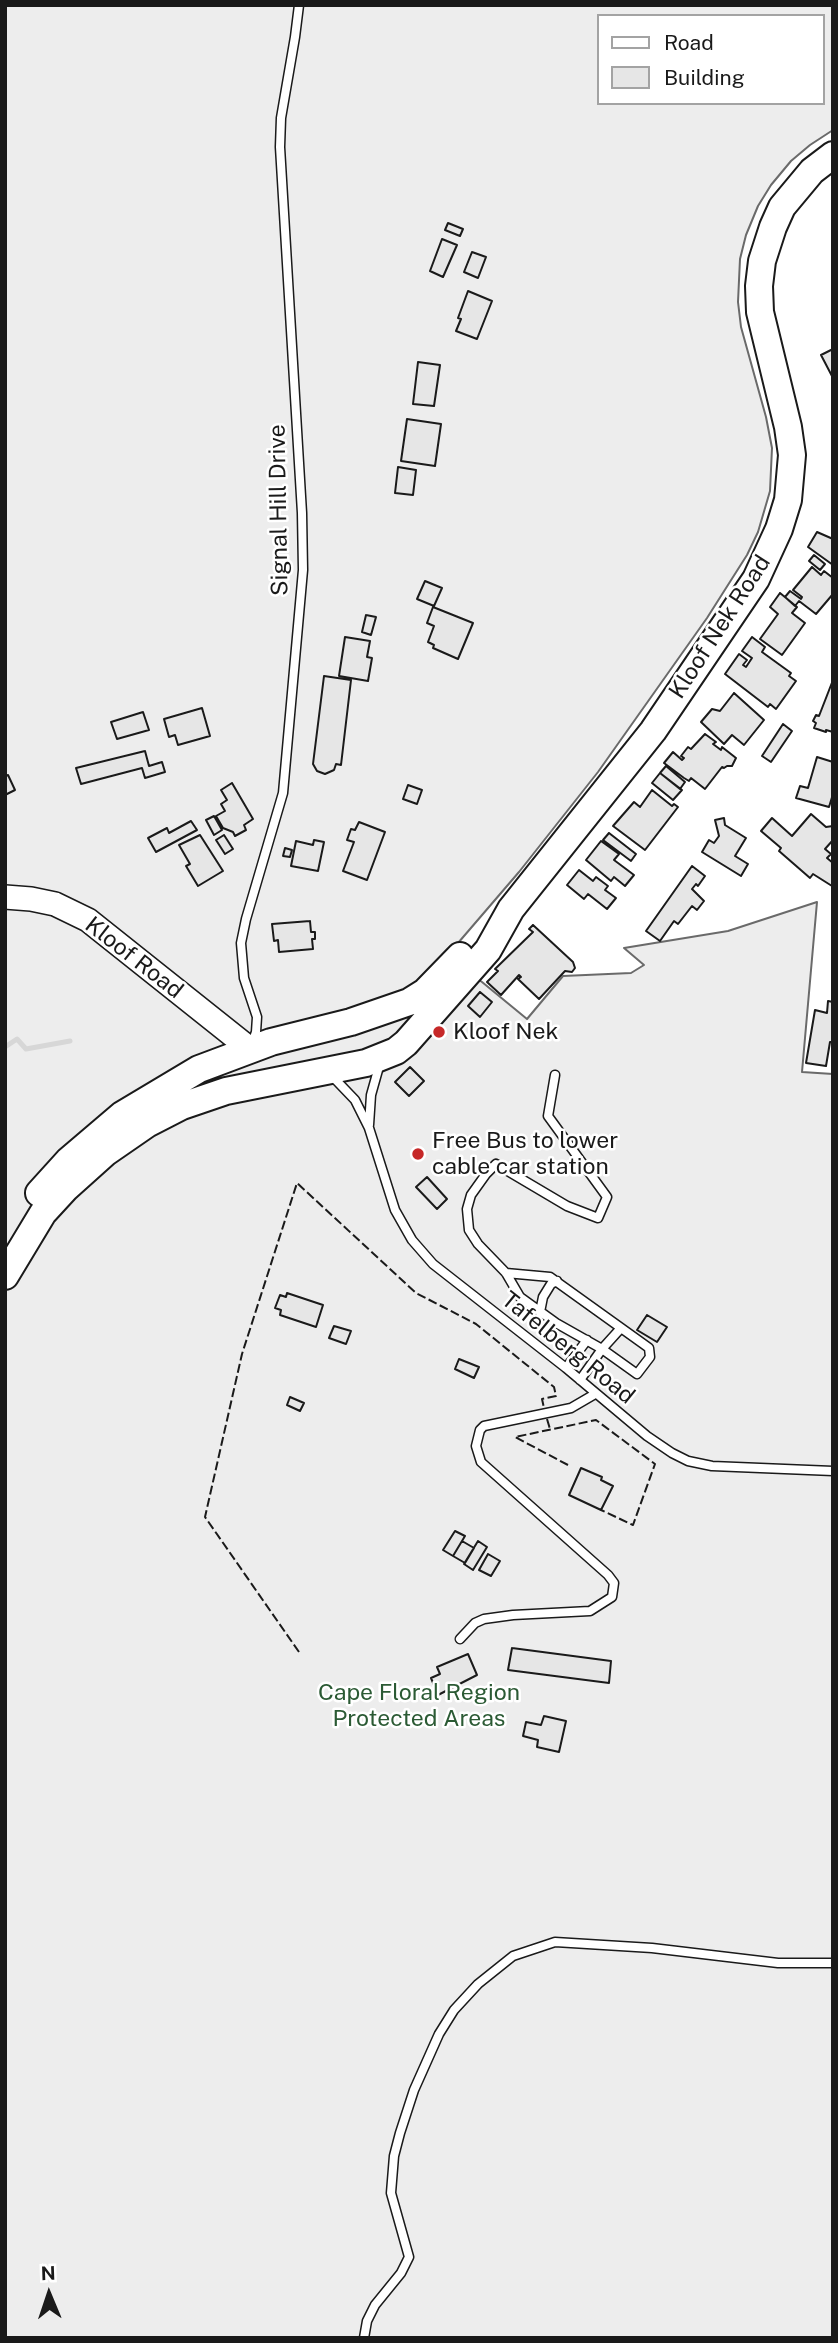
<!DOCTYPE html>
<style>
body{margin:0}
#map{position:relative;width:838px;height:2343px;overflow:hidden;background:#fff;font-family:"Public Sans",sans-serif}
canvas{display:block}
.frame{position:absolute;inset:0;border:7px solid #1a1a1a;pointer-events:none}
.legend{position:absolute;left:597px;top:14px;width:228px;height:91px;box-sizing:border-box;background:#fff;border:2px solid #a3a3a3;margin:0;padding:9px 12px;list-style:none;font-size:21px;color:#1a1a1a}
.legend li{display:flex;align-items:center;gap:14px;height:35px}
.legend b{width:35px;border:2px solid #a3a3a3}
.north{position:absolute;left:14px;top:2259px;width:70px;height:70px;-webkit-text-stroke:5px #fff;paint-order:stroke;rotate:358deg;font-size:19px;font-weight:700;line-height:28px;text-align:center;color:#1a1a1a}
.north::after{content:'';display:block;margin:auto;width:24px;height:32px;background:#1a1a1a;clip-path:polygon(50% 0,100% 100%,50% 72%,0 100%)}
</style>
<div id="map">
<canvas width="838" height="2343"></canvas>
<div class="frame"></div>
<ul class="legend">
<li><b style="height:9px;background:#fff"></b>Road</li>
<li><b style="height:19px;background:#e6e6e6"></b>Building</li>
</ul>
<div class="north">N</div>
</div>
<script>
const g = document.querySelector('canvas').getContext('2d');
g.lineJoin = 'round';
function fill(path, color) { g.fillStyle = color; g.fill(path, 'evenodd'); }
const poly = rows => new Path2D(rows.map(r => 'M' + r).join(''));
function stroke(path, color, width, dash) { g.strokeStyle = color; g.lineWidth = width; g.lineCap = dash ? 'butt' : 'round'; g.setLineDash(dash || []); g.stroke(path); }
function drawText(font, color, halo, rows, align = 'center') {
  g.font = font + ' "Public Sans",sans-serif'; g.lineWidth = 5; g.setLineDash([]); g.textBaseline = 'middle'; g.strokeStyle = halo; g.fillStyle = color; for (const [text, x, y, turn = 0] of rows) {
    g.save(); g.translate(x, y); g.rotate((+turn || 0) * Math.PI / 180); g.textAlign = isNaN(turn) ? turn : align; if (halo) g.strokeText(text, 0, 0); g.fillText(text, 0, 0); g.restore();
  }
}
const built = poly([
 [5,5,833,5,833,130,810,145,791,161,771,185,758,206,746,235,740,259,738,302,741,327,766,417,772,448,770,491,758,532,747,555,707,618,598,772,519,872,446,957,482,982,527,1019,563,976,631,973,644,965,624,948,728,931,817,902,802,1072,833,1074,833,2338,5,2338,5,5],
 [598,16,822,16,822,103,598,103,598,16]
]);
const stream = poly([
 [5,1047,17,1039,26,1049,70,1041]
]);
const building = poly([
 [448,223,463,229,460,236,445,230,448,223],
 [442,239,457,245,443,277,430,271,442,239],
 [472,252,486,257,478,278,464,272,472,252],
 [468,291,492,301,477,339,456,331,461,319,458,318,468,291],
 [833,349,833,378,821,355,833,349],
 [418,362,440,365,434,406,413,404,418,362],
 [407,419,441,424,435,466,401,461,407,419],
 [398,467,416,470,413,495,395,493,398,467],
 [817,532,833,539,833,565,808,547,817,532],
 [814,555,825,564,820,570,809,561,814,555],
 [812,567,821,575,824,571,833,578,833,594,816,614,799,601,795,606,785,597,790,591,801,599,802,597,793,590,812,567],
 [425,581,442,588,434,606,417,599,425,581],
 [780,593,797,607,792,613,805,623,782,655,760,639,778,614,770,607,780,593],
 [433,607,473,623,458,659,433,648,434,645,428,642,434,626,427,623,433,607],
 [366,615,376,617,371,635,362,632,366,615],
 [345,637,370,641,367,657,372,658,368,681,339,676,345,637],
 [752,637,765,647,762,652,791,673,789,676,796,681,776,709,770,704,768,707,725,674,739,654,747,660,743,665,746,667,752,658,742,651,752,637],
 [324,676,351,680,341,765,336,764,334,770,325,774,317,771,313,764,324,676],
 [833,680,833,732,826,730,826,732,814,728,816,723,813,721,816,715,819,716,833,680],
 [734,693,764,720,744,745,732,735,724,744,701,722,712,709,720,711,734,693],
 [202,708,210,736,178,745,175,735,169,737,164,719,202,708],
 [143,712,149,730,117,739,111,722,143,712],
 [783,724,792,731,771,762,762,756,783,724],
 [705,734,716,742,713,744,721,750,722,747,736,758,732,766,727,766,724,768,722,767,705,789,691,778,689,781,684,778,664,763,673,752,682,760,684,758,681,756,688,747,691,749,705,734],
 [145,751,149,766,162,762,165,772,145,778,142,768,81,784,76,768,145,751],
 [817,757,833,762,833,794,829,807,796,798,800,786,808,788,817,757],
 [666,766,685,782,680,789,660,773,666,766],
 [660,773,682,790,673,800,652,783,660,773],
 [8,775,15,790,5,795,5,776,8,775],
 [232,783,253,819,244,825,246,830,235,836,233,832,223,828,216,816,225,811,221,804,227,800,221,790,232,783],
 [408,785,422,790,417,804,403,799,408,785],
 [652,790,672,806,674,804,678,807,645,850,613,826,634,802,640,807,652,790],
 [811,814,826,827,833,826,833,840,825,849,831,854,827,858,833,863,832,886,813,874,810,878,779,851,781,848,761,831,772,818,792,836,811,814],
 [214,816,222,830,214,835,206,820,214,816],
 [724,818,725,825,746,838,735,856,748,864,741,876,702,852,709,840,714,843,719,836,715,820,724,818],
 [191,821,197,830,156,852,148,838,167,828,169,833,191,821],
 [359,822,385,832,367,880,343,871,354,842,347,840,351,829,355,830,359,822],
 [609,833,636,854,631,861,603,840,609,833],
 [200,835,223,871,198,886,186,866,190,864,179,845,200,835],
 [224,835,233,849,225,854,216,840,224,835],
 [314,840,324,842,318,871,291,866,296,841,313,845,314,840],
 [601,841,619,854,614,860,634,875,625,886,614,877,611,881,586,860,601,841],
 [285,848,292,850,290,857,283,856,285,848],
 [692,866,705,876,698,886,696,884,692,889,704,901,697,910,692,906,678,924,674,921,660,941,646,931,692,866],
 [579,870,593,881,596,877,608,886,605,890,616,898,607,909,588,894,584,899,567,885,579,870],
 [310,921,311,932,315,932,315,939,312,939,313,949,279,952,278,940,274,941,272,924,310,921],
 [533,925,573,962,575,968,572,972,565,971,539,999,518,979,521,977,519,975,501,995,487,982,498,971,495,969,533,932,529,929,533,925],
 [480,992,492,1002,480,1017,468,1006,480,992],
 [828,1001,833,1002,833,1042,830,1042,826,1066,806,1063,815,1010,827,1013,828,1001],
 [410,1067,424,1081,409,1096,395,1082,410,1067],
 [427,1177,447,1199,437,1209,416,1187,427,1177],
 [287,1293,323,1305,316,1327,280,1315,281,1310,275,1308,280,1295,286,1297,287,1293],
 [647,1315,667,1327,657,1342,637,1330,647,1315],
 [334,1326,351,1331,346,1344,329,1338,334,1326],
 [459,1359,479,1367,474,1378,455,1369,459,1359],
 [290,1397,304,1403,300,1411,287,1405,290,1397],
 [581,1468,602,1477,601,1480,613,1486,601,1510,569,1495,581,1468],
 [455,1531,465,1536,453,1556,443,1550,455,1531],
 [462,1541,474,1548,465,1563,453,1556,462,1541],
 [478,1541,487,1547,473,1570,464,1564,478,1541],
 [488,1554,500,1561,491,1576,479,1570,488,1554],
 [512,1648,611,1661,609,1683,508,1670,512,1648],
 [468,1654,477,1675,438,1695,431,1678,440,1674,437,1667,468,1654],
 [544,1716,566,1721,559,1752,537,1747,538,1740,523,1736,526,1722,541,1725,544,1716]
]);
const service = poly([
 [252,1043,256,1032,257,1017,244,978,241,943,246,919,283,793,303,570,302,513,280,147,281,118,295,37,299,5],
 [555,1075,548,1116,607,1197,598,1218,567,1206,496,1164,486,1174,471,1195,467,1209,469,1230,478,1244,506,1273,520,1297,556,1323,602,1349,621,1328],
 [332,1076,355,1100,369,1128,395,1210,412,1240,433,1264,566,1368,647,1436,672,1453,688,1461,712,1466,833,1471],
 [369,1125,371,1095,380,1063],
 [506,1273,550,1277,649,1348,650,1357,637,1374,602,1349,580,1380],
 [540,1312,543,1297,551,1284,557,1281],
 [566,1368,587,1340],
 [460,1639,475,1623,484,1619,513,1615,590,1611,612,1597,614,1583,608,1575,481,1462,476,1446,480,1430,484,1426,571,1408,595,1394],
 [364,2338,367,2321,375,2305,401,2273,409,2257,391,2193,394,2156,400,2133,414,2090,439,2034,454,2010,478,1984,513,1956,555,1942,652,1948,778,1963,833,1963]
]);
const secondary = poly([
 [5,897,31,899,55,904,88,920,250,1049]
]);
const primary = poly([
 [39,1193,68,1161,122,1115,199,1069,271,1042,351,1022,409,1002,425,992,460,956],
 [5,1276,43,1213,66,1188,105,1153,147,1124,182,1106,226,1091,366,1063,396,1051,406,1043,488,950,511,909,653,731,756,579,779,529,788,500,792,455,788,427,760,312,759,286,762,261,773,227,782,207,812,171,833,155]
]);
const fence = poly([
 [547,1419,550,1429],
 [568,1465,515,1437,596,1420,655,1464,633,1525,601,1510],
 [299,1652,205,1517,242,1354,297,1183,416,1293,476,1324,554,1387,556,1396,542,1399,544,1408]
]);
const markers = [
 [439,1032,7,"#c62828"],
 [418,1154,7,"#c62828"]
];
const streetNames = [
 ["Signal Hill Drive",279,510,-91],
 ["Kloof Nek Road",720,627,-57],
 ["Kloof Road",134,958,38],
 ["Tafelberg Road",568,1348,39]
];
const poiNames = [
 ["Kloof Nek",453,1032],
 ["Free Bus to lower",432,1141],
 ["cable car station",432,1167]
];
const parkNames = [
 ["Cape Floral Region",419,1693],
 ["Protected Areas",419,1719]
];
fill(built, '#ededed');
stroke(built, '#6a6a6a', 2);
stroke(stream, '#d7d7d7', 5);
fill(building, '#e6e6e6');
stroke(building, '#1a1a1a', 2);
stroke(service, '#1a1a1a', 11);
stroke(secondary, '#1a1a1a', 26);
stroke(primary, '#1a1a1a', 30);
stroke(service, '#fff', 8);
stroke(secondary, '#fff', 23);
stroke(primary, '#fff', 26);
stroke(fence, '#1a1a1a', 2, [9, 3.5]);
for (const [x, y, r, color] of markers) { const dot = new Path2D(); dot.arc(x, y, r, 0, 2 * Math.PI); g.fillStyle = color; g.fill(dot); stroke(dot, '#fff', 2.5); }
drawText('23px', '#1a1a1a', '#fff', streetNames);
drawText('23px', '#1a1a1a', '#fff', poiNames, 'left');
drawText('23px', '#2b5a34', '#fff', parkNames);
</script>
